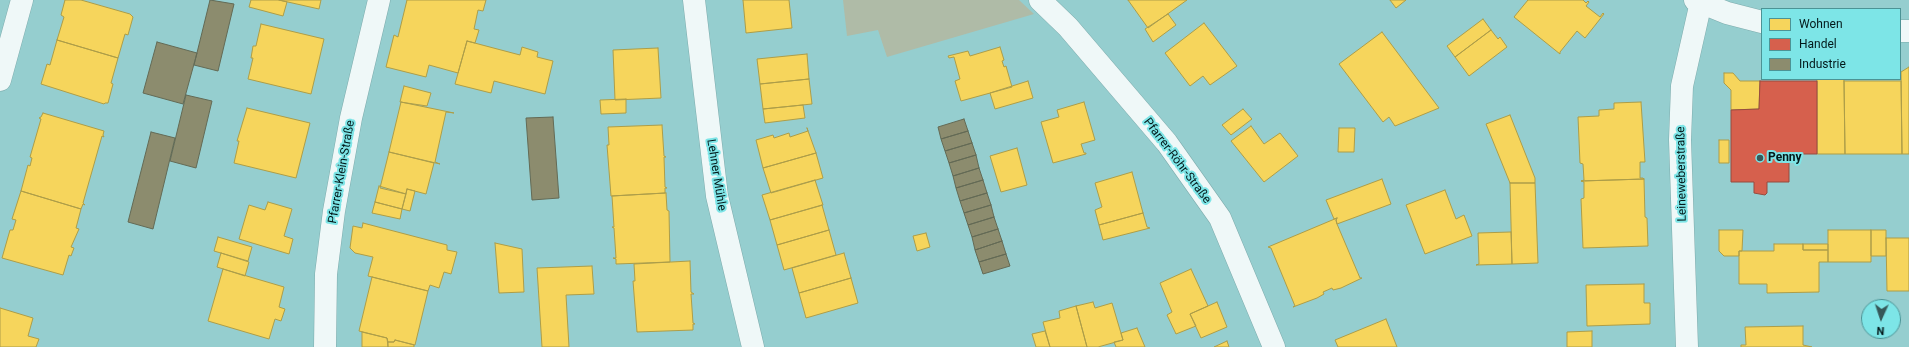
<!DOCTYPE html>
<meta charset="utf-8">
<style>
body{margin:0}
#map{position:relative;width:1909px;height:347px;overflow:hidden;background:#95cecf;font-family:Roboto,sans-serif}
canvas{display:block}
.legend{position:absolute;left:1761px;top:8px;width:140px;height:72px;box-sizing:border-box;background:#7de5e7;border:1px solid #4c9395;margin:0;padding:5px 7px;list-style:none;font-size:12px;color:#03191a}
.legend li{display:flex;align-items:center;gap:8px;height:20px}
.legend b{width:20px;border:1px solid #4c9395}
.north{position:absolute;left:1861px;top:299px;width:40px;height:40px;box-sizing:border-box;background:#7de5e7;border:1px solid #4c9395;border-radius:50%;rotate:183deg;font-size:11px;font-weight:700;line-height:16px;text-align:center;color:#03191a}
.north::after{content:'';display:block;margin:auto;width:14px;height:18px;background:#365859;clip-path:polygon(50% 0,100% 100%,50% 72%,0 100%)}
</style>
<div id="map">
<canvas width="1909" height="347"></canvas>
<ul class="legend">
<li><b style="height:11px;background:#f6d55c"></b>Wohnen</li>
<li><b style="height:11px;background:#d6604d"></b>Handel</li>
<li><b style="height:11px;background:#8c8c6e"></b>Industrie</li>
</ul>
<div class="north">N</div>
</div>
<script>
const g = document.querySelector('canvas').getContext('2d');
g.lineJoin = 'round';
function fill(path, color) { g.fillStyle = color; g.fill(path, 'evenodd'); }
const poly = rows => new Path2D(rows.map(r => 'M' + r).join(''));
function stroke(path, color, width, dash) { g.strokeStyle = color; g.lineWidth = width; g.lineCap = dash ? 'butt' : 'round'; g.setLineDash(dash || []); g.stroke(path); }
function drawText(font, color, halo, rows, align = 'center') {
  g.font = font + ' Roboto,sans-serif'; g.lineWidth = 4; g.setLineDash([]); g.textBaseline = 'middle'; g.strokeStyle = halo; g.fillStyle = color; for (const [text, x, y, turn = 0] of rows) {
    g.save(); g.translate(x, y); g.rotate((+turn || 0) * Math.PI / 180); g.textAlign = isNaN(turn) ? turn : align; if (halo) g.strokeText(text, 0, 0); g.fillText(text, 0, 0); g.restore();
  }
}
const green = poly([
 [843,0,1019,0,1034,14,887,57,878,30,847,36]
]);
const homes = poly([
 [65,0,81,0,130,14,133,17,128,35,125,34,118,58,57,40,64,17,61,15,65,0],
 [251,0,279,0,287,2,283,16,249,7,251,0],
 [279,0,321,0,319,9,279,0],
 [407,0,486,0,483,11,478,10,474,29,479,30,475,43,467,41,458,73,429,65,426,77,386,67,394,35,398,37,407,0],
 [743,0,789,0,792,28,746,33,743,0],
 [1128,0,1187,0,1148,28,1128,0],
 [1390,0,1406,0,1396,8,1390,0],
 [1528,0,1583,0,1586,3,1588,1,1589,2,1586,6,1600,17,1603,13,1604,14,1585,38,1577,31,1560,52,1560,54,1514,17,1528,0],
 [1168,14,1176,25,1153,42,1145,29,1168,14],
 [1483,19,1491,30,1455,57,1447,46,1483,19],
 [1204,23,1237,66,1210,85,1203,76,1190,86,1165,53,1204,23],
 [261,24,324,39,311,94,248,79,253,58,251,58,253,46,256,46,261,24],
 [1491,30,1498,39,1500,37,1507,47,1469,76,1455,57,1491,30],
 [1382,32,1439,108,1395,126,1389,117,1383,122,1339,64,1382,32],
 [57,40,118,58,111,83,113,84,108,103,105,103,104,104,41,84,47,64,50,65,57,40],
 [467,41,520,55,522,47,538,52,537,57,553,61,545,94,494,81,491,93,455,84,467,41],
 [1000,47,1004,60,1002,61,1004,67,1006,66,1012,87,961,101,955,81,960,79,954,57,949,58,948,56,968,51,970,56,1000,47],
 [658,48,661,98,615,100,613,50,658,48],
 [807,54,809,79,760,84,757,59,807,54],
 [1909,67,1909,154,1902,154,1901,72,1909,67],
 [1724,73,1733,73,1740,81,1760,81,1759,109,1731,110,1731,90,1724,83,1724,73],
 [809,79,812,104,763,109,760,84,809,79],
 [1817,79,1844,79,1845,154,1817,154,1817,79],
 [1028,81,1033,98,995,109,990,93,1028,81],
 [1844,81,1901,81,1902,154,1845,154,1844,81],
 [404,86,431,93,427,106,400,102,404,86],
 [626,99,626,113,601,114,600,100,626,99],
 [401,102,454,113,446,112,435,162,440,164,389,152,401,102],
 [1084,102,1095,140,1081,144,1084,153,1086,153,1086,154,1053,163,1041,122,1059,117,1057,110,1084,102],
 [1641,102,1645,162,1640,162,1640,178,1643,178,1644,179,1581,181,1584,180,1583,164,1580,163,1578,117,1599,116,1599,110,1614,109,1614,103,1641,102],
 [803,105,805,118,765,123,763,109,803,105],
 [247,108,310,123,296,178,234,163,239,141,237,141,247,108],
 [1243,109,1252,119,1231,135,1222,125,1243,109],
 [43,113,104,131,103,135,104,137,102,136,83,203,85,205,83,204,81,209,21,191,28,165,30,166,32,158,30,157,41,119,39,118,41,117,43,113],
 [1510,115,1535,178,1535,183,1510,183,1486,124,1510,115],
 [662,125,664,156,666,157,664,157,665,187,667,188,665,188,665,193,611,196,607,145,609,145,608,127,662,125],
 [1251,126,1264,144,1280,133,1298,156,1264,182,1231,141,1251,126],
 [807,128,816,153,763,168,756,140,773,135,774,138,789,133,790,137,808,131,807,128],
 [1339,128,1355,128,1354,152,1338,152,1339,128],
 [1719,140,1729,140,1729,163,1719,163,1719,140],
 [1017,148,1027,185,1001,192,990,156,1017,148],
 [389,152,434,163,426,194,407,189,406,194,380,188,389,152],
 [816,153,823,178,771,193,763,168,816,153],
 [1132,172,1143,213,1099,225,1095,210,1102,207,1095,183,1132,172],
 [1382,179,1391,204,1337,224,1336,220,1337,218,1334,219,1326,200,1382,179],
 [1644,179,1645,217,1647,218,1648,246,1583,248,1581,199,1584,198,1584,182,1581,181,1644,179],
 [815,180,823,205,770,220,762,195,815,180],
 [1510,183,1535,183,1538,263,1512,264,1510,183],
 [379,186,406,194,402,209,375,202,379,186],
 [407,189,415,191,410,211,402,209,407,189],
 [1445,190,1456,219,1464,215,1472,236,1425,254,1406,205,1445,190],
 [21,191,81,209,76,228,79,229,71,247,74,248,71,256,69,255,63,275,2,258,10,230,13,230,16,220,12,219,21,191],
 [666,193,667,210,669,211,670,262,616,264,616,259,613,258,616,258,614,228,612,227,614,227,612,196,666,193],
 [268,202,292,209,284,236,293,239,289,254,239,239,249,205,265,210,268,202],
 [375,202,402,209,400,219,372,213,375,202],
 [822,205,829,230,777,245,770,220,822,205],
 [1143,213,1147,227,1150,228,1103,240,1099,225,1143,213],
 [1337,218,1336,220,1337,224,1360,278,1362,278,1341,288,1333,290,1332,288,1323,292,1324,294,1317,298,1293,307,1295,306,1271,248,1268,247,1337,218],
 [363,223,447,245,447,250,457,252,451,274,444,272,439,288,430,285,428,291,368,276,373,257,355,253,350,248,353,226,362,228,363,223],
 [829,230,836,255,784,270,777,245,829,230],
 [1719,230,1743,230,1742,251,1739,251,1739,256,1724,256,1719,251,1719,230],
 [1828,230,1871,230,1871,262,1828,262,1828,230],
 [1871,230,1886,230,1886,256,1871,256,1871,230],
 [1511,232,1512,264,1476,265,1479,264,1478,233,1511,232],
 [926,233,930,247,917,251,913,236,926,233],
 [218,237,252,247,248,261,214,251,218,237],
 [1886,238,1909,238,1909,291,1887,291,1886,238],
 [495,243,522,249,524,292,499,293,495,243],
 [1774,244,1803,244,1803,250,1828,250,1828,262,1819,262,1819,292,1767,293,1767,284,1739,284,1739,251,1774,251,1774,244],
 [1803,244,1828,244,1828,250,1803,250,1803,244],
 [221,253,249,262,245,276,217,267,221,253],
 [844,253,851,278,799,293,792,268,844,253],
 [690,261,691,292,694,294,691,294,693,323,695,324,693,324,693,330,637,332,633,281,635,281,634,264,690,261],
 [592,266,594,294,566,295,569,347,542,347,537,268,592,266],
 [223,269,284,287,279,307,285,309,281,321,275,319,269,339,208,321,223,269],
 [1191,269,1208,306,1190,314,1196,326,1176,334,1167,315,1172,312,1160,283,1191,269],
 [372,277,428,291,415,345,395,340,394,342,388,342,387,338,359,331,372,277],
 [851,278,858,303,806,318,799,293,851,278],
 [1644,284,1644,303,1650,303,1650,324,1587,326,1586,285,1644,284],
 [1093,302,1095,308,1112,303,1123,340,1098,347,1087,347,1076,306,1093,302],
 [1217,302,1227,327,1201,338,1190,314,1217,302],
 [1076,306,1087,347,1050,347,1043,322,1060,318,1059,311,1076,306],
 [0,308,33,318,28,336,39,339,36,347,0,347,0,308],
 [1386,319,1397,347,1338,347,1335,340,1386,319],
 [1803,326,1803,345,1812,347,1741,347,1741,345,1746,345,1745,327,1803,326],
 [1137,328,1145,347,1116,347,1114,342,1123,340,1121,333,1137,328],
 [1045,331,1050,347,1036,347,1032,334,1045,331],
 [1592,331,1592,347,1567,347,1567,332,1592,331],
 [362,332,387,338,388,347,362,347,362,332],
 [395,340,414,345,414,347,388,347,388,342,394,342,395,340],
 [1227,341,1229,347,1214,347,1227,341]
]);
const shops = poly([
 [1760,81,1817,81,1817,154,1789,154,1789,182,1767,182,1767,193,1765,195,1754,193,1754,182,1731,182,1731,110,1759,109,1760,81]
]);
const industry = poly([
 [210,0,234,4,218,71,194,65,210,0],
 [157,42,197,53,183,104,143,93,157,42],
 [186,95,212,101,196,168,170,161,186,95],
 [553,117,559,198,532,200,526,118,553,117],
 [964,119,968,131,941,139,938,127,964,119],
 [968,131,972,143,945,151,941,139,968,131],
 [151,132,175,138,153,229,128,222,151,132],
 [972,143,976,155,949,163,945,151,972,143],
 [976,155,979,168,953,176,949,163,976,155],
 [979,168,983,180,956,188,953,176,979,168],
 [983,180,987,193,960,201,956,188,983,180],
 [987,193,991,205,964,213,960,201,987,193],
 [991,205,994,217,968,225,964,213,991,205],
 [994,217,998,229,972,237,968,225,994,217],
 [998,229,1002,241,975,250,972,237,998,229],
 [1002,241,1006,254,979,262,975,250,1002,241],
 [1006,254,1010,266,983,274,979,262,1006,254]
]);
const street = poly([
 [694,0,717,196,753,347],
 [1040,0,1068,27,1167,143,1220,218,1274,347],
 [0,80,22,0],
 [325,347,326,274,334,211,351,118,379,0],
 [1687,347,1680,140,1682,86,1701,2]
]);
const secondary = poly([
 [1695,0,1727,13,1762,22],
 [1900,31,1909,31]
]);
const markers = [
 [1760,158,4,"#365859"]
];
const poiNames = [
 ["Penny",1768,158]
];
const streetNames = [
 ["Pfarrer-Röhr-Straße",1177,161,53],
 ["Pfarrer-Klein-Straße",342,172,-80],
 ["Leineweberstraße",1682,174,-91],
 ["Lehner Mühle",716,175,81]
];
fill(green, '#afbba7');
fill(homes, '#f6d55c');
stroke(homes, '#ad9d48', 1);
fill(shops, '#d6604d');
stroke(shops, '#974b3e', 1);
fill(industry, '#8c8c6e');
stroke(industry, '#636a55', 1);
stroke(street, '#7dabac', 23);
stroke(secondary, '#7dabac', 23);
stroke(street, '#eff8f8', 22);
stroke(secondary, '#eff8f8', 22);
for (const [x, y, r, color] of markers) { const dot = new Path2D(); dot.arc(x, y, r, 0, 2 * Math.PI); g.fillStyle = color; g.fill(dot); stroke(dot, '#7de5e7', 1.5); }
drawText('bold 12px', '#03191a', '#7de5e7', poiNames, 'left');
drawText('12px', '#03191a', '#7de5e7', streetNames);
</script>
